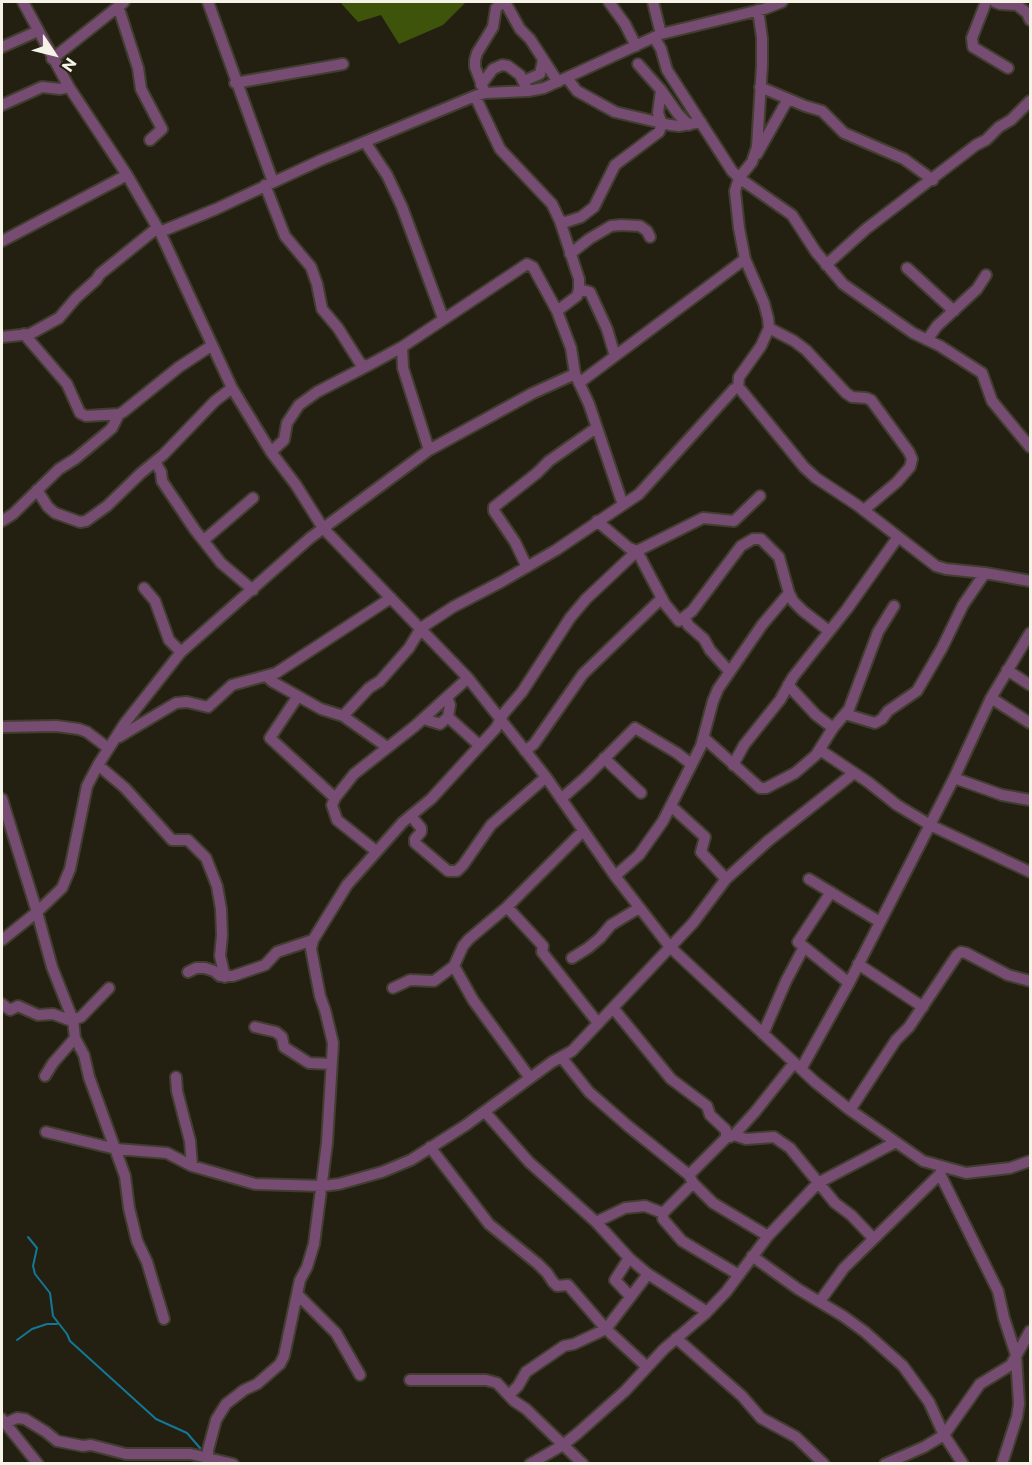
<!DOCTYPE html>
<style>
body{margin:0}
#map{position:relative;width:1032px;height:1465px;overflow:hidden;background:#242011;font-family:Montserrat,sans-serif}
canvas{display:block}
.frame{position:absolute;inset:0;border:3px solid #f5f2e8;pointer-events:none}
.north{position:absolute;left:24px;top:24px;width:60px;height:60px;-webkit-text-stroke:4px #242011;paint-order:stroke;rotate:125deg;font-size:16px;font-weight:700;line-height:24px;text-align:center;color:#f5f2e8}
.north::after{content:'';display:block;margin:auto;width:21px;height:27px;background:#f5f2e8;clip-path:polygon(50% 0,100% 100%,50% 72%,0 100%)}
</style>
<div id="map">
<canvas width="1032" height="1465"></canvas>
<div class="frame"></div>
<div class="north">N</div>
</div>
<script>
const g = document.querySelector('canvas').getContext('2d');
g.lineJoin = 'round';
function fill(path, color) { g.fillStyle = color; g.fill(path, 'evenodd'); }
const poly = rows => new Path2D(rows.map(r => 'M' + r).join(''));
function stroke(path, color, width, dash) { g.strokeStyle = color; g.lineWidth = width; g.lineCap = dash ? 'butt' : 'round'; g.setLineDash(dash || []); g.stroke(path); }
const forest = poly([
 [340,2,466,2,443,25,399,44,381,15,358,22]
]);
const stream = poly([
 [28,1237,37,1248,33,1266,35,1274,50,1293,53,1316,67,1334,70,1341,156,1419,187,1433,200,1448],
 [17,1340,32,1329,47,1324,57,1324]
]);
const minor = poly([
 [23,2,69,87,127,175,160,232,232,388,271,452,296,485,323,528,468,678,546,777,615,876,670,947,815,1082,850,1110,923,1161,966,1173,1010,1168,1030,1161],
 [208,2,273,182],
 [505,2,520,29,530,39,558,82],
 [609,2,625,24,636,46],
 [653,2,661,34],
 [986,2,972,38,973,47,1008,68],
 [995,2,1000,4,1017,5,1027,13,1030,20],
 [118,6,138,68,141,89,162,129,150,140],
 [654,37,661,49,667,70,732,171,739,178,792,215,816,252,843,284,913,333,940,346,982,373,992,401,1030,447],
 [2,47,38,31],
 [52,59,124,2],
 [638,64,661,90,678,114,689,125],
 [567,78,577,91,615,112,670,125,679,126,701,122],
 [524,81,540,74,543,60],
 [235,83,343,64],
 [481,85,493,69,502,65,508,66,520,75,528,91],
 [760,87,805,106,822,111,844,133,904,159,933,180],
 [485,93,475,67,475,60,477,53,493,27,496,8,503,2],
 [475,96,500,149,552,204,560,221,566,222,581,217,594,207,615,165,659,132,662,124,658,113,661,90],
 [2,105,42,87,60,89,69,87],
 [365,142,387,175,402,207,443,318],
 [757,154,788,99],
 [265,185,285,236,311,267,317,284,322,309,338,328,360,363,367,366,402,347],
 [160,232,216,209,321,160,475,96,485,93,528,91,544,88,661,34,764,9,782,2],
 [2,241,127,175],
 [570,254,589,239,611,226,621,225,640,226,647,231,650,237],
 [826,265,866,229,976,145,986,140,999,127,1011,120,1030,101],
 [907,268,954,311],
 [579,289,590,292,607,329,615,356],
 [557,311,577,296,579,289,579,279,560,221],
 [769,328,794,341,806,350,846,393,852,397,866,398,871,400,909,452,912,459,910,467,897,482,864,510],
 [24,334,67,384,80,413,86,416,119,414,123,412,179,367,211,346],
 [2,337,30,334,59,318,76,298,96,280,100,274,157,228],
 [927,340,937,326,977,289,986,275],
 [579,383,745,259],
 [738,388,739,377,761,346,769,328,768,318,764,303,745,259,739,228,735,191,739,178,752,162,757,147,762,65,762,38,758,10],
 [429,450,403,368,402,347,527,264,533,267,557,311,571,348,575,374,589,404,623,505],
 [271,452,284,440,287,423,299,405,317,392,367,366],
 [155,462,161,472,162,481,195,530,221,563,253,590],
 [37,490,48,507,55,513,80,522,86,521,107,506,141,473,163,455,215,401,232,388],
 [2,521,13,514,59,469,75,459,104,435,112,428,119,414],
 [597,521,629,548,637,551,703,518,734,521,760,496],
 [204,540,253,498],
 [527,567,515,542,494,511,494,507,537,473,549,461,596,428],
 [144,588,155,601,169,640,181,652],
 [685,618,688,625,704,639,710,650,729,671],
 [1007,670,1030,685],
 [267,677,273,682,321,709,343,716,387,747],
 [788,685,816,715,833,728],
 [298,696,270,738,335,798],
 [991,698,1030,723],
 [845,714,875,723,882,719,888,711,917,691,942,648,963,605,985,573],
 [343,716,369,688,380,681,409,648,421,628,453,607,501,582,556,550,639,494,734,389,738,388,741,390,804,467,816,478,857,505,936,566,946,569,985,573,1030,581],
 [448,717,479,745],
 [424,719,440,724,448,717,450,705,447,697],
 [2,727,56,726,79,729,87,732,108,748],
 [119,737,176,703,187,702,208,707,232,685,276,673,391,598],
 [704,738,760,788,766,788,795,773,816,755,833,728,849,709,878,632,894,606],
 [820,750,868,782,897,805,930,825,1030,872],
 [525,751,534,744,583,674,662,598],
 [604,758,641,793],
 [98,765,125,788,172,840,188,840,206,858,217,886,221,909,222,935,220,956,225,977],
 [733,765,744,745,780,700,793,677,847,609,898,537],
 [954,778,1002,795,1030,800],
 [2,799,37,912,52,967,73,1020,75,1038,84,1055,89,1077,125,1176,129,1208,137,1241,147,1262,164,1319],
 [561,799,586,777,635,728,677,753,691,764],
 [671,806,705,837,701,852,726,879],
 [411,816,421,828,421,832,415,839,415,843,448,871,457,871,463,865,491,825,546,777],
 [376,851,337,820,332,805,335,798,354,774,415,726,468,678],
 [615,876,639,855,663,821,701,746,713,701,718,689,762,625,789,593],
 [809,879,880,922],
 [831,892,798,942,849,983],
 [507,907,543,946,542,952,598,1023],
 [2,940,37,912,62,888,70,869,87,786,98,765,125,723,181,652,310,538,429,450,533,393,575,374],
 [572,958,588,948,600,938,611,925,639,908],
 [858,964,923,1007],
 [188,972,196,968,205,968,214,971,220,976,233,976,265,965,277,952,313,940],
 [393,988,410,980,434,981,454,966],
 [2,1004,10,1010,18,1006,38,1015,53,1014,69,1020,73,1020,81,1017,109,988],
 [613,1008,671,1079,707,1106,710,1115,726,1130,726,1138,689,1175],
 [255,1027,276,1032,282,1037,284,1047,309,1063,331,1064],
 [763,1034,786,981,804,947],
 [562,1058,589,1092,628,1126,689,1175,693,1183,713,1203,768,1236],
 [801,1069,849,983,954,778,991,698,1030,633],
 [45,1076,53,1063,75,1038],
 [176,1077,177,1091,190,1141,192,1166],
 [530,1078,473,1000,454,966,463,946,469,939,507,907,583,831],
 [850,1110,896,1040,909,1027,957,955,961,952,966,953,1008,975,1030,981],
 [485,1112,529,1162,596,1222,629,1258,648,1274,707,1312],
 [46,1132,116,1149,167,1153,192,1166,255,1184,322,1186,339,1184,382,1172,411,1160,466,1125,552,1062,572,1051,693,923,726,879,768,841,854,773],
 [734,1135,746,1139,774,1137,790,1148,835,1203,851,1215,873,1238],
 [730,1137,734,1135,755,1112,794,1063],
 [430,1147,489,1224,538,1264,547,1273,553,1282,557,1286,568,1285,606,1329,647,1367],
 [940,1174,998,1291,1004,1318,1016,1355,1019,1404,1017,1417,1002,1464],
 [693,1183,663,1213,663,1219,682,1241,739,1275],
 [596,1222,625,1208,645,1206,663,1213],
 [752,1256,798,1289,843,1316,865,1332,903,1366,929,1402,944,1435,963,1464],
 [629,1258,615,1280,630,1296],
 [297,1294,336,1333,360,1375],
 [820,1301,844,1268,940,1174,942,1168],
 [676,1338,742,1396,761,1418,796,1437,824,1464],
 [410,1380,486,1380,497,1383,514,1401,526,1409,583,1464],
 [509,1395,518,1386,526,1372,564,1346,574,1344,606,1329,648,1274],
 [2,1419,38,1464],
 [6,1423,17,1418,25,1419,46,1432,57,1441,83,1446,91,1445,126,1454,191,1454,233,1464],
 [209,1464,208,1450,216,1420,226,1404,244,1390,257,1384,280,1364,284,1356,300,1280,307,1267,314,1244,327,1143,333,1043,325,1010,320,996,311,949,313,940,347,885,403,822,431,799,496,728,504,713,522,692,570,618,586,599,637,551,665,604,679,621,692,611,741,546,753,539,761,539,779,557,789,593,793,601,803,611,829,631],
 [530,1464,563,1445,578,1433,625,1391,664,1349,705,1314,726,1292,768,1236,818,1183,896,1142],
 [885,1464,924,1447,944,1435,980,1384,1011,1365,1030,1331]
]);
fill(forest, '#3f540b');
stroke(stream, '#127898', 2);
stroke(minor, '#413d2f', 14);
stroke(minor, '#774c73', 10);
</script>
